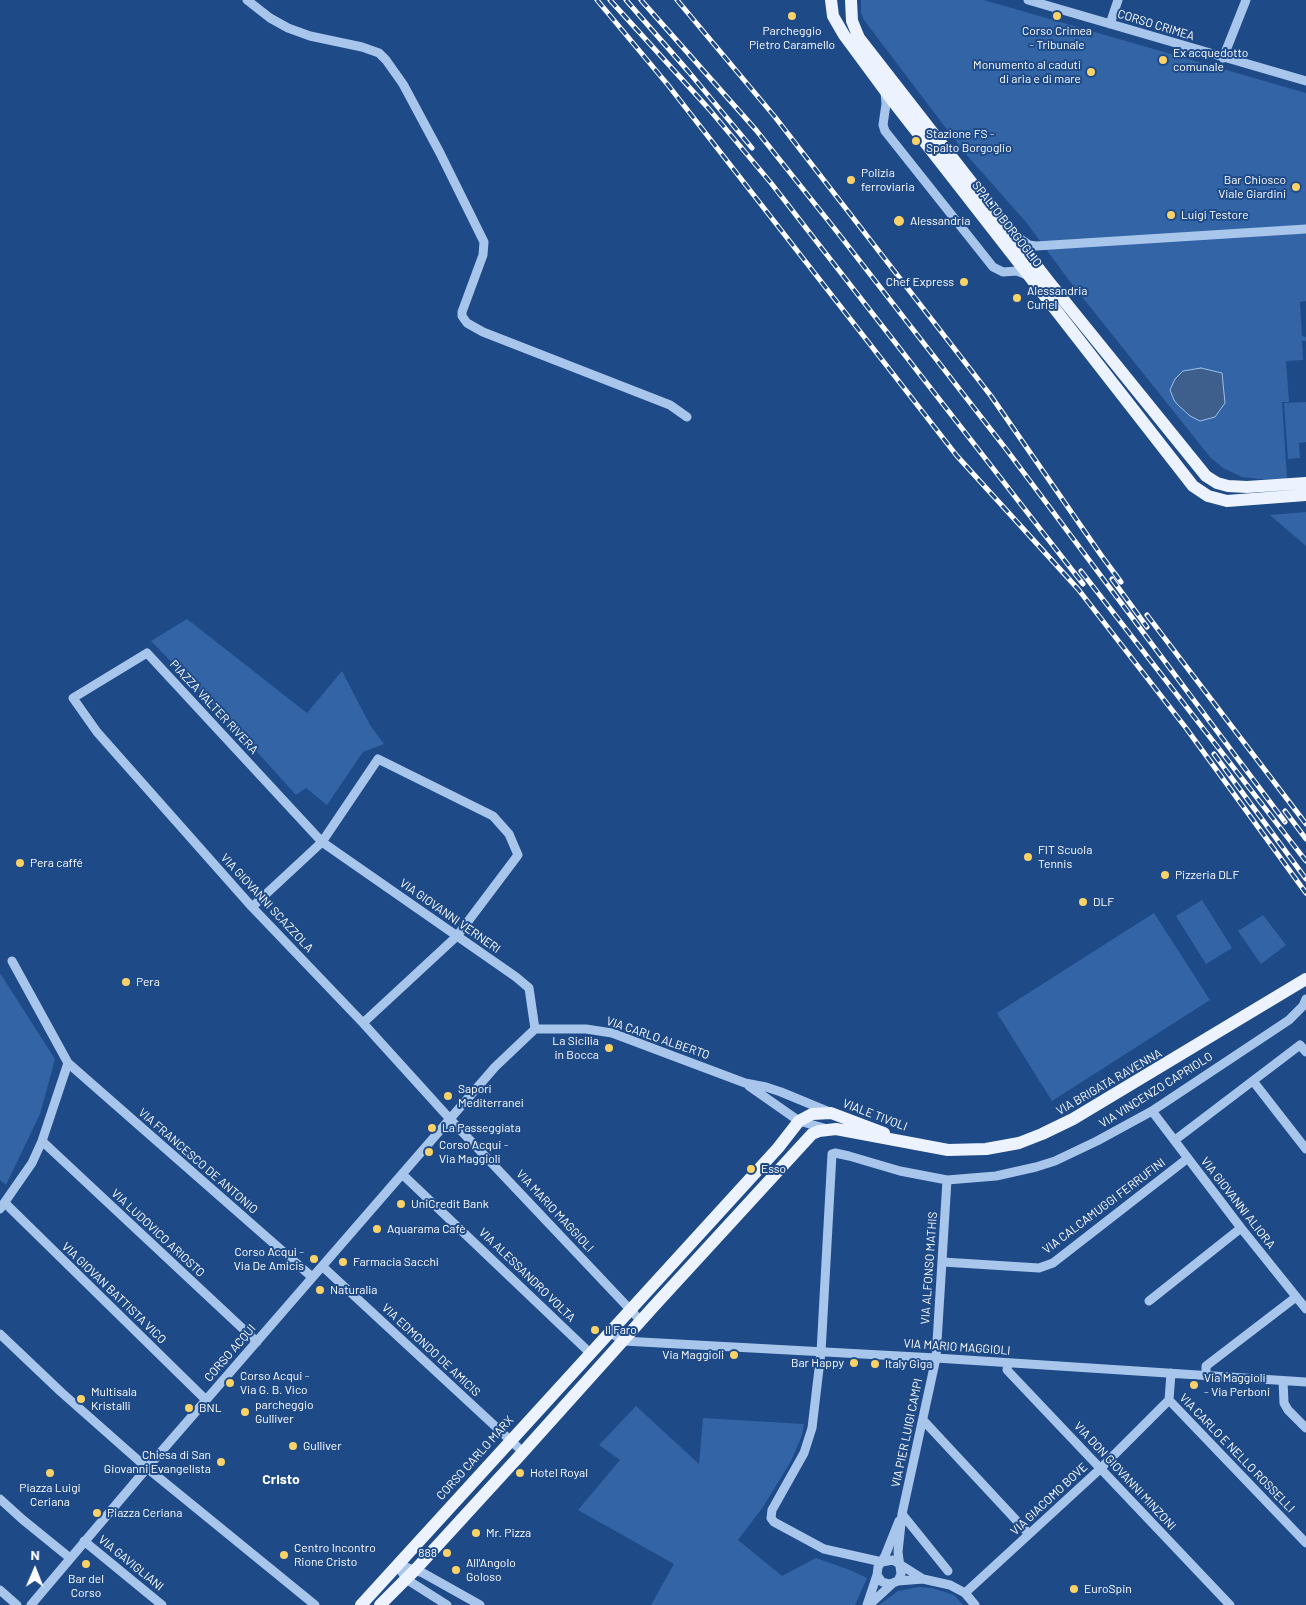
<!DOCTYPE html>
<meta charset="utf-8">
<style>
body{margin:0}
#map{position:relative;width:1306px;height:1605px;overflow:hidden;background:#1e4a88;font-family:Barlow,sans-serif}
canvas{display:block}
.north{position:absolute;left:10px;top:1545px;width:50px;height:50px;-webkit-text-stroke:4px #1e4a88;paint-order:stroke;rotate:1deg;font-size:14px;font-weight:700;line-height:20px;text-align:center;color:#fff}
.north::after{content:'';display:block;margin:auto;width:18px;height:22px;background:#fff;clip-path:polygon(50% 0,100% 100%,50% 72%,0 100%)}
</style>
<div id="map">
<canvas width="1306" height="1605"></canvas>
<div class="north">N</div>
</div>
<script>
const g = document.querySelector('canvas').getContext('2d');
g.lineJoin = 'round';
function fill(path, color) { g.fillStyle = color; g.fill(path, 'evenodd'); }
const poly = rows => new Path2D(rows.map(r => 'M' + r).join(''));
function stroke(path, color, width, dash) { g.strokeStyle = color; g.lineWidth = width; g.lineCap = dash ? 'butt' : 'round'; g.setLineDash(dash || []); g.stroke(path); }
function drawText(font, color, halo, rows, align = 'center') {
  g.font = font + ' Barlow,sans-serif'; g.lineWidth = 4; g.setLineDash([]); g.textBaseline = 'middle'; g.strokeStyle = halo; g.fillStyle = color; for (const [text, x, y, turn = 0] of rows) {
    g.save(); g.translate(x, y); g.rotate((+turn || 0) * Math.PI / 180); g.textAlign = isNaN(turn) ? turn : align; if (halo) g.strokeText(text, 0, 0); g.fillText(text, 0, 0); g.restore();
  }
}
const green = poly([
 [861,0,984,0,1306,93,1306,301,1300,302,1302,336,1306,337,1306,341,1302,341,1303,360,1286,361,1289,402,1282,402,1287,479,1259,479,1242,477,1223,468,1210,457,1071,283,1026,222,964,152,864,20,861,13],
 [1306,402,1306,442,1299,443,1300,458,1288,459,1284,403],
 [1306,512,1306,546,1270,515],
 [187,619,307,713,342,671,370,725,384,744,363,752,327,805,306,788,296,795,231,723,151,641],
 [1202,900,1232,948,1206,964,1176,916],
 [1154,913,1210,1000,1052,1101,997,1013],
 [1263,915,1286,945,1261,964,1238,931],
 [0,973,55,1059,40,1114,6,1185,0,1180],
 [636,1406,699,1464,703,1418,804,1424,802,1435,791,1461,763,1507,738,1540,782,1576,816,1558,850,1570,867,1578,855,1605,651,1605,674,1564,578,1510,620,1460,599,1445],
 [919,1587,932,1588,954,1595,963,1605,879,1605,898,1591]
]);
const water = poly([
 [1201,368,1222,373,1225,403,1215,417,1200,421,1190,416,1177,404,1174,400,1170,390,1175,379,1183,371,1201,368]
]);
const minor = poly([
 [247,0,270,18,288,28,310,36,362,47,379,53,386,60,403,84,440,153,484,242,483,255,462,312,462,316,467,323,483,332,670,405,687,417],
 [1028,0,1306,81],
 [1110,24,1118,0],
 [1223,58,1246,0],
 [885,92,886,104,883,125,885,131,993,267,1003,272,1017,271,1027,275],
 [1019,238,1029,245,1036,246,1306,229],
 [252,907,322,842,378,759,493,816,509,834,518,855,457,936,363,1023],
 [535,1029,529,988,516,977,322,842,147,653,73,698,97,732,252,907,363,1023,450,1119,641,1321],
 [68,1063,312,1277],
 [1253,1081,1306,1149],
 [749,1086,799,1121,824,1128],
 [1152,1111,1241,1228,1306,1309],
 [1175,1140,1300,1045,1306,1052],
 [42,1141,257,1342],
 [402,1174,590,1353],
 [5,1203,206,1400],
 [0,1209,32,1163,42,1141,68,1063,12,961],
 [943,1262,1039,1268,1053,1263,1188,1158],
 [322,1266,523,1452],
 [1149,1301,1241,1228],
 [610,1332,623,1341,936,1358,1306,1382],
 [0,1334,61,1392,147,1468,315,1605],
 [1008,1363,1007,1370,1230,1605],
 [1171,1373,1169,1400,1306,1543],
 [1206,1375,1206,1366,1296,1297],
 [1283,1381,1284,1403,1288,1410,1306,1428],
 [923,1420,1029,1534],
 [0,1499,22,1519,70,1558],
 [902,1514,948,1571],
 [84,1541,162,1605],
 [397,1564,423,1573,480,1605],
 [397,1564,406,1579,447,1605],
 [877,1575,882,1582,890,1584,898,1581,901,1574,898,1552,902,1514,936,1358,947,1180],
 [923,1579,893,1560,882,1562,824,1549,774,1522,771,1518,772,1510,804,1453,812,1428,821,1352,832,1154,835,1153,849,1156,900,1171,947,1180,996,1176,1036,1167,1055,1161,1097,1141,1152,1111,1289,1020,1303,1006,1306,999],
 [898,1581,923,1579,950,1585,965,1593,975,1605],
 [0,1590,17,1605],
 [965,1593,1100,1469,1169,1400],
 [31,1605,147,1468,495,1067,535,1029,586,1029,612,1033,745,1083,766,1087,781,1092,827,1111],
 [867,1605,877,1575,878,1567,885,1556,899,1521],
 [869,1605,892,1584]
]);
const major = poly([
 [831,0,833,16,844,35,892,100,1193,486,1208,496,1227,501,1306,495],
 [851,0,852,21,859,38,1049,282,1206,476,1217,483,1228,486,1247,487,1306,483],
 [361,1605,778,1148,799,1121,812,1114,831,1113,884,1133],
 [380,1605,415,1570,523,1452,655,1305,812,1134,819,1131,836,1129,948,1150,986,1149,1019,1143,1042,1134,1073,1119,1306,979]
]);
const rail = poly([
 [597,0,668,85,957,456,1078,589,1186,728,1306,893],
 [610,0,709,109,771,183,1083,584],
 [626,0,688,71,752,148],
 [641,0,756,130,838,233,1006,449,1285,822],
 [677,0,775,117,991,396,1101,555,1121,582],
 [1081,571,1306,861],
 [1112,579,1147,627],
 [1147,615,1306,824],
 [1214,754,1306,879],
 [1285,811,1306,839]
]);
const markers = [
 [792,16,5,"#fad267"],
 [1057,16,5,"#fad267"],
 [1163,60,5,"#fad267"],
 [1091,72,5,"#fad267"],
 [916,141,5,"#fad267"],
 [851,180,5,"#fad267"],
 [1296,187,5,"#fad267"],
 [1171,215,5,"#fad267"],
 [899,221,6,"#fad267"],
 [964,282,5,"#fad267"],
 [1017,298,5,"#fad267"],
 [1028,857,5,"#fad267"],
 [20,863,5,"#fad267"],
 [1165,875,5,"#fad267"],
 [1083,902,5,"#fad267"],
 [126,982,5,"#fad267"],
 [609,1048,5,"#fad267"],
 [448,1096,5,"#fad267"],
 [432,1128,5,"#fad267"],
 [429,1152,5,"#fad267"],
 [751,1169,5,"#fad267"],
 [401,1204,5,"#fad267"],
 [377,1229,5,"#fad267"],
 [314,1259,5,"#fad267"],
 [343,1262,5,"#fad267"],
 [320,1290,5,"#fad267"],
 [595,1330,5,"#fad267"],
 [734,1355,5,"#fad267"],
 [854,1363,5,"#fad267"],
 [875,1364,5,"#fad267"],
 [230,1383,5,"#fad267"],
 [1194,1385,5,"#fad267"],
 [81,1399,5,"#fad267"],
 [189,1408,5,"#fad267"],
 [245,1412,5,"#fad267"],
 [293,1446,5,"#fad267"],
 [221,1462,5,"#fad267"],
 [50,1473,5,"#fad267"],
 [520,1473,5,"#fad267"],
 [97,1513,5,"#fad267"],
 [476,1533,5,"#fad267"],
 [447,1553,5,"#fad267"],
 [284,1555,5,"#fad267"],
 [86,1564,5,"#fad267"],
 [456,1570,5,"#fad267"],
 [1074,1589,5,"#fad267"]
];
const streetNames = [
 ["CORSO CRIMEA",1156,25,17],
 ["SPALTO BORGOGLIO",1007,224,52],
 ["PIAZZA VALTER RIVERA",214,707,47],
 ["VIA GIOVANNI SCAZZOLA",267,903,47],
 ["VIA GIOVANNI VERNERI",450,916,35],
 ["VIA CARLO ALBERTO",658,1038,19],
 ["VIA BRIGATA RAVENNA",1109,1082,-30],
 ["VIA VINCENZO CAPRIOLO",1156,1090,-32],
 ["VIALE TIVOLI",875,1115,21],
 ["VIA FRANCESCO DE ANTONIO",198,1161,41],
 ["VIA GIOVANNI ALIORA",1238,1203,52],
 ["VIA CALCAMUGGI FERRUFINI",1104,1206,-37],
 ["VIA MARIO MAGGIOLI",555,1211,47],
 ["VIA LUDOVICO ARIOSTO",158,1233,43],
 ["VIA ALFONSO MATHIS",929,1268,-86],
 ["VIA ALESSANDRO VOLTA",527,1275,44],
 ["VIA GIOVAN BATTISTA VICO",114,1293,44],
 ["VIA MARIO MAGGIOLI",957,1347,4],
 ["VIA EDMONDO DE AMICIS",431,1350,43],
 ["CORSO ACQUI",230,1353,-49],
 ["VIA PIER LUIGI CAMPI",907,1433,-78],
 ["VIA CARLO E NELLO ROSSELLI",1237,1453,46],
 ["CORSO CARLO MARX",475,1458,-48],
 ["VIA DON GIOVANNI MINZONI",1125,1476,47],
 ["VIA GIACOMO BOVE",1049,1499,-43],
 ["VIA GAVIGLIANI",131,1563,39]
];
const poiNames = [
 ["Parcheggio",792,31,"center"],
 ["Pietro Caramello",792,45,"center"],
 ["Corso Crimea",1057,31,"center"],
 ["- Tribunale",1057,45,"center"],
 ["Ex acquedotto",1173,53],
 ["comunale",1173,67],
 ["Monumento al caduti",1081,65,"right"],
 ["di aria e di mare",1081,79,"right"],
 ["Stazione FS -",926,134],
 ["Spalto Borgoglio",926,148],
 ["Polizia",861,173],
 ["ferroviaria",861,187],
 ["Bar Chiosco",1286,180,"right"],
 ["Viale Giardini",1286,194,"right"],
 ["Luigi Testore",1181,215],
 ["Alessandria",910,221],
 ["Chef Express",954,282,"right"],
 ["Alessandria",1027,291],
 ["Curiel",1027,305],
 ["FIT Scuola",1038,850],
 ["Tennis",1038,864],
 ["Pera caffé",30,863],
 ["Pizzeria DLF",1175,875],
 ["DLF",1093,902],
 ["Pera",136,982],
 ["La Sicilia",599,1041,"right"],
 ["in Bocca",599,1055,"right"],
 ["Sapori",458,1089],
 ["Mediterranei",458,1103],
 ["La Passeggiata",442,1128],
 ["Corso Acqui -",439,1145],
 ["Via Maggioli",439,1159],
 ["Esso",761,1169],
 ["UniCredit Bank",411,1204],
 ["Aquarama Cafè",387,1229],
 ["Corso Acqui -",304,1252,"right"],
 ["Via De Amicis",304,1266,"right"],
 ["Farmacia Sacchi",353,1262],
 ["Naturalia",330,1290],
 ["Il Faro",605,1330],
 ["Via Maggioli",724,1355,"right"],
 ["Bar Happy",844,1363,"right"],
 ["Italy Giga",885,1364],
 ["Corso Acqui -",240,1376],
 ["Via G. B. Vico",240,1390],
 ["Via Maggioli",1204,1378],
 ["- Via Perboni",1204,1392],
 ["Multisala",91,1392],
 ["Kristalli",91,1406],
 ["parcheggio",255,1405],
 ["Gulliver",255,1419],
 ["BNL",199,1408],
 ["Gulliver",303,1446],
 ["Chiesa di San",211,1455,"right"],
 ["Giovanni Evangelista",211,1469,"right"],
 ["Hotel Royal",530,1473],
 ["Piazza Luigi",50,1488,"center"],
 ["Ceriana",50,1502,"center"],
 ["Piazza Ceriana",107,1513],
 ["Mr. Pizza",486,1533],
 ["Centro Incontro",294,1548],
 ["Rione Cristo",294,1562],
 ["888",437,1553,"right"],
 ["All'Angolo",466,1563],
 ["Goloso",466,1577],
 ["Bar del",86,1579,"center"],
 ["Corso",86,1593,"center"],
 ["EuroSpin",1084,1589]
];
const neighbourhoodNames = [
 ["Cristo",281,1479]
];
fill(green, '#3264a6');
fill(water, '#3e5e8b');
stroke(water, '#9cc0ed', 1);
stroke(minor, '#a8c5eb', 9);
stroke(major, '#edf3fe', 12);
stroke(rail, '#fff', 5);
stroke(rail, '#1e4a88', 3, [9]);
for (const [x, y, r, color] of markers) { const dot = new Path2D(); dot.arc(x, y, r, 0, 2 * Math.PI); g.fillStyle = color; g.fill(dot); stroke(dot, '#1e4a88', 2); }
drawText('12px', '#fff', '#1e4a88', streetNames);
drawText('12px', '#fff', '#1e4a88', poiNames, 'left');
drawText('bold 14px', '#fff', '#1e4a88', neighbourhoodNames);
</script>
